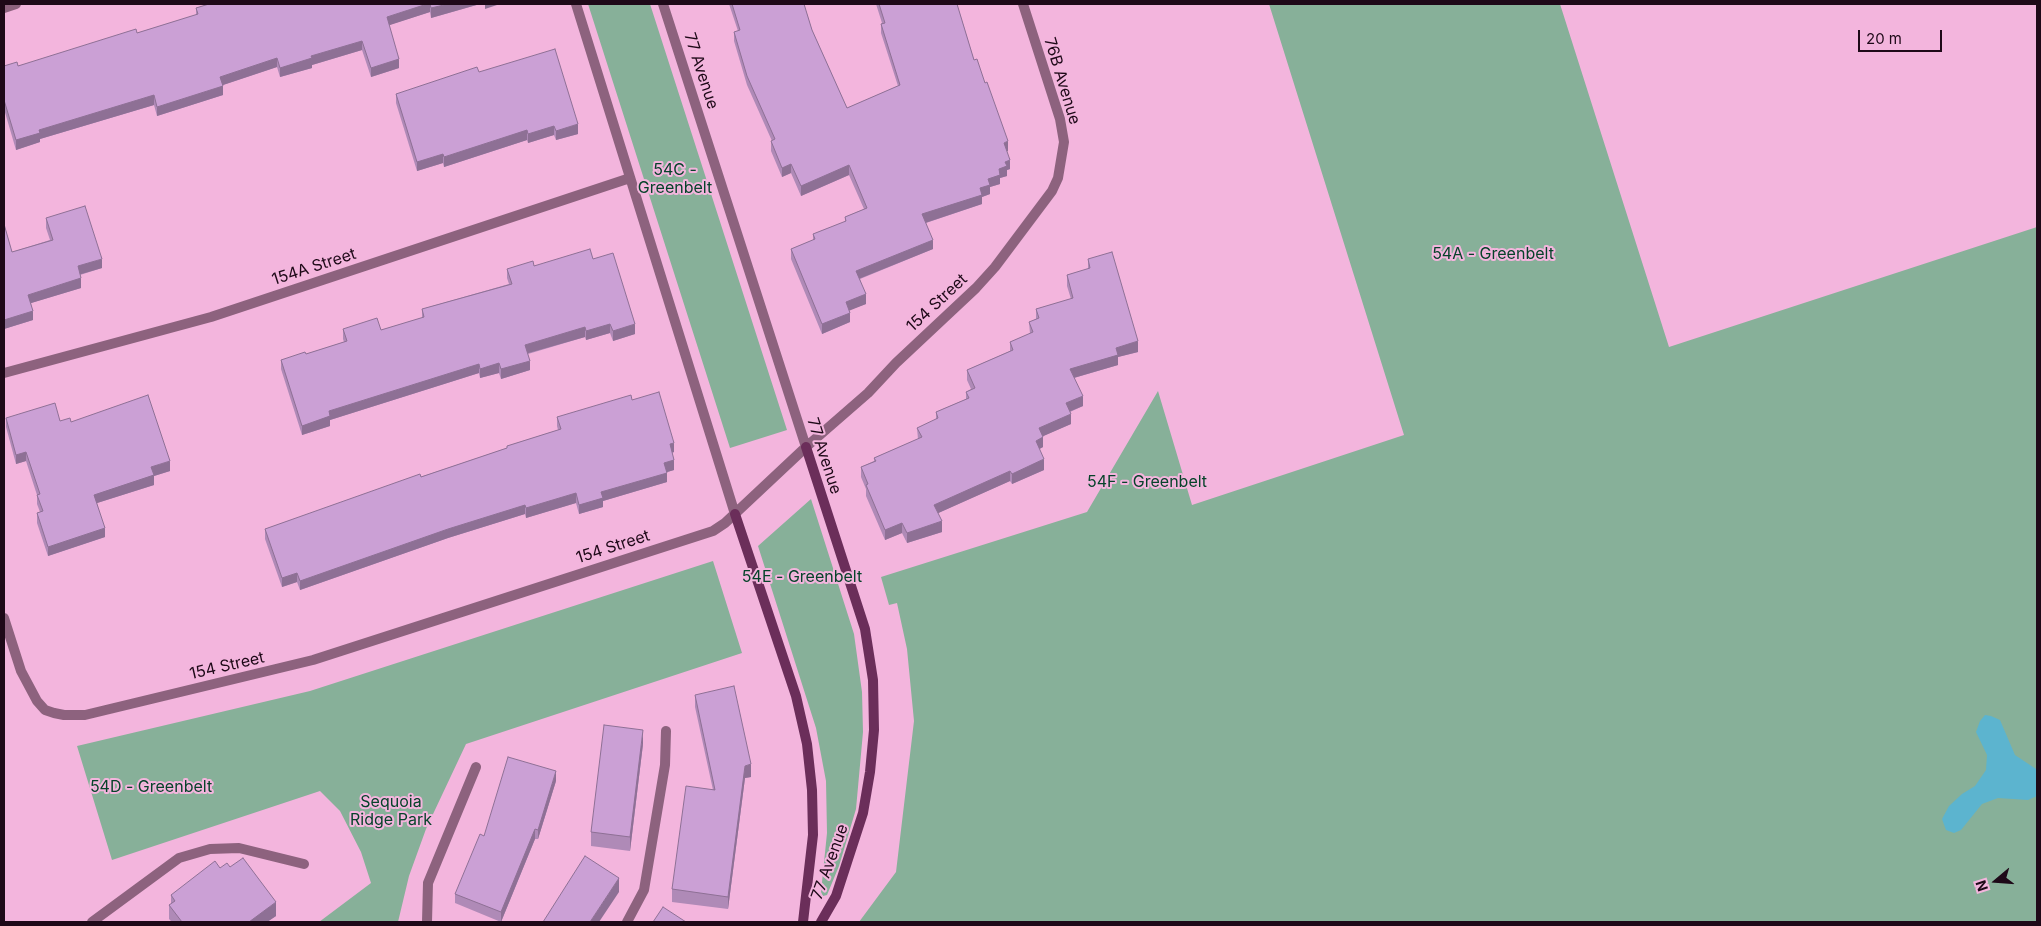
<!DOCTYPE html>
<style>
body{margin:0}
#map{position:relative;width:2041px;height:926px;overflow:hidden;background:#f3b5dd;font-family:Inter,sans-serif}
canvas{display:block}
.frame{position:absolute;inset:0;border:5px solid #1e0918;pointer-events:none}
.north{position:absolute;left:1971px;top:856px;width:50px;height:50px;-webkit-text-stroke:4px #f3b5dd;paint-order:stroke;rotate:252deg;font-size:14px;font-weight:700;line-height:20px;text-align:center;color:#1e0918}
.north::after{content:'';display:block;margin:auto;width:18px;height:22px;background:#1e0918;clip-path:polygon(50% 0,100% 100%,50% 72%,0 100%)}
.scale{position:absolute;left:1858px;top:30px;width:84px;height:22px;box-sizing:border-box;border:2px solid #1e0918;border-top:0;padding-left:6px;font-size:15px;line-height:18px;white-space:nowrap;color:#1e0918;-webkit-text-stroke:4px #f3b5dd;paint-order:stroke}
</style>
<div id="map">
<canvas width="2041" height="926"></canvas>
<div class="frame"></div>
<div class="north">N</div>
<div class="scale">20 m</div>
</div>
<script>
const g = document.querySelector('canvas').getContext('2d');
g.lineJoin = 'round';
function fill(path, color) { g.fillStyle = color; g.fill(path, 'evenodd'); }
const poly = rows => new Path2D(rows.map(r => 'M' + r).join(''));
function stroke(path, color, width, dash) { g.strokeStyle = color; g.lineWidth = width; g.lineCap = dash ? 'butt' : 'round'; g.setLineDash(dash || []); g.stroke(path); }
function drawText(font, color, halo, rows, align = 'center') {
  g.font = font + ' Inter,sans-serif'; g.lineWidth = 4; g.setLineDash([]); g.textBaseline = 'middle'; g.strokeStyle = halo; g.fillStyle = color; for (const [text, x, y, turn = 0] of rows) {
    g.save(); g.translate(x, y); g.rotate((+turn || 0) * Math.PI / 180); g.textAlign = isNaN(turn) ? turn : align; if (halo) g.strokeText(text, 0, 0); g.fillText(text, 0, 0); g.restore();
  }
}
const green = poly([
 [588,4,650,4,787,430,730,448],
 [1269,4,1560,4,1669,347,2037,227,2037,922,859,922,896,872,914,721,907,649,897,603,889,605,881,577,1087,512,1158,391,1192,505,1404,435],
 [811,499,854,634,862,692,863,732,856,809,839,866,827,895,823,896,821,892,827,833,826,781,816,728,758,546],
 [713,561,742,653,466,744,426,829,409,876,398,922,319,922,371,883,361,852,340,811,320,791,112,860,77,746,310,691]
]);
const water = poly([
 [1985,715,1991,716,2000,720,2015,755,2036,769,2037,796,2028,800,1998,798,1982,804,1961,830,1954,833,1946,830,1942,819,1949,806,1962,794,1975,786,1986,770,1987,755,1976,732,1980,721]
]);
const lane = poly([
 [92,922,179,858,210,849,239,848,304,864],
 [427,922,428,883,476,767],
 [627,922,644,890,665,765,666,731]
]);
const street = poly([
 [576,4,735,514],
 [663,4,806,447],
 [4,8,16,4],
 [4,373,211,317,630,178],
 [4,618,21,671,37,701,45,710,54,713,64,715,85,715,313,660,713,531,725,523,806,447,868,393,896,363,976,288,995,267,1052,191,1058,178,1064,142,1060,119,1023,4]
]);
const secondary = poly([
 [806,447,865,629,873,680,874,730,870,772,863,813,836,896,821,922],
 [735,514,796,696,807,744,812,790,813,835,803,922]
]);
const wall = poly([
 [209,4,480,4,431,18,430,12,389,25,399,68,371,77,362,50,312,65,312,68,280,77,277,67,223,85,223,95,157,116,154,105,40,139,40,142,16,150,4,109,4,66,18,66,137,33,196,15,196,8],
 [729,4,804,4,812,30,847,108,898,86,881,33,881,24,882,23,876,4,957,4,974,60,1008,151,1007,151,1010,169,1007,170,1007,176,1000,178,1000,184,990,187,990,194,982,197,982,204,926,223,933,249,860,279,866,304,849,310,850,322,822,334,791,259,791,249,813,240,813,234,845,222,845,217,864,209,849,175,801,196,791,173,782,177,771,151,771,141,772,141,747,85,734,41,734,32,738,31],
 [479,72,578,134,556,140,554,135,528,143,527,140,444,167,443,163,417,171,396,103,396,94],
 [46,218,102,268,80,275,81,288,31,303,33,320,4,329,4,224,12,252,50,240,46,228],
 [593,259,635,334,613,341,610,333,586,340,585,337,528,354,530,370,501,379,499,373,480,378,479,373,330,420,330,426,302,435,281,369,281,360,306,354,344,342,343,339,343,329,381,330,422,318,422,309,509,284,507,278,507,269],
 [1088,259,1138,352,1118,357,1118,365,1074,378,1083,406,1070,412,1071,424,1043,436,1043,447,1039,449,1044,470,1012,484,1010,481,938,513,942,532,907,543,902,533,885,540,866,496,866,489,861,477,861,467,874,461,874,458,918,439,917,428,936,420,936,412,966,399,966,392,971,389,967,380,967,370,1010,351,1010,342,1030,334,1029,322,1036,319,1036,309,1071,299,1067,286,1067,275,1088,269],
 [632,400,674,452,672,453,674,470,667,472,667,482,603,501,603,507,579,514,576,503,526,518,525,514,448,538,300,590,297,582,282,587,265,539,265,529,507,448,507,446,558,430,557,426,557,417],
 [6,418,71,422,170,471,154,476,154,485,97,503,105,537,48,556,37,523,37,513,40,512,37,504,37,495,26,461,16,464,6,427],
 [695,695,751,777,745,778,728,909,672,902,672,889,713,790,695,707],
 [643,744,630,851,591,846,591,832],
 [556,781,538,839,535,839,501,922,455,903,455,894,484,836],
 [230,867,276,916,267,922,172,922,169,919,169,905,171,904,171,895,220,868]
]);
const shadedWall = poly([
 [427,4,430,4,430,12,387,26,387,17],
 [448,4,480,4,431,18,431,8],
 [485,4,500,4,485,9],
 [362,41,362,50,312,65,312,68,280,77,280,68,311,56],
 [277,58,277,67,220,86,220,77],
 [399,59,399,68,371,77,371,68],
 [223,86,223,95,157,116,157,107],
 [154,95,154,105,40,139,40,142,16,150,16,140,39,130],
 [578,124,578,134,556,140,556,131],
 [554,126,554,135,528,143,528,134],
 [527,130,527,140,444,167,444,157],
 [1008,141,1008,151,1004,152,1004,143],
 [443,154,443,163,417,171,417,162],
 [1010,160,1010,169,1007,170,1007,176,1000,178,1000,184,990,187,990,194,982,197,982,204,922,224,922,214,980,188,1005,162],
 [791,164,791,173,782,177,782,168],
 [849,165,849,175,801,196,801,186],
 [933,240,933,249,856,280,856,271],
 [102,259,102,268,78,275,78,266],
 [81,278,81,288,28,304,28,295],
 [866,294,866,304,846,312,846,302],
 [33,311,33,320,4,329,4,320],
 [850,313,850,322,822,334,822,324],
 [610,324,610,333,586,340,586,331],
 [635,324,635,334,613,341,613,331],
 [585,327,585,337,525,354,525,345],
 [1138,341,1138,352,1118,357,1118,365,1070,379,1070,369,1116,348],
 [530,361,530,370,501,379,501,369],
 [499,363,499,373,480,378,480,369],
 [479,364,479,373,330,420,330,426,302,435,302,426,329,411],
 [1083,396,1083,406,1066,413,1066,403],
 [1071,414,1071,424,1039,438,1039,428],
 [1043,437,1043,447,1036,451,1036,441],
 [674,443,674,452,670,453,670,444],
 [26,452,26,461,16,464,16,455],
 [1044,459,1044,470,1012,484,1012,474],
 [674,460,674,470,664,473,664,463],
 [170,461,170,471,154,476,154,485,94,504,94,495,151,467],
 [1010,471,1010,481,934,515,934,505],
 [667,473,667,482,603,501,603,507,579,514,579,505,601,492],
 [576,493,576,503,526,518,526,508],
 [525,505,525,514,448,538,300,590,300,581,448,529],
 [942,521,942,532,907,543,907,533],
 [902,523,902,533,885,540,885,530],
 [105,528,105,537,48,556,48,547],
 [297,573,297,582,282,587,282,578],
 [643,730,643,744,630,851,630,837],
 [751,764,751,777,745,778,728,909,728,897,745,766],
 [556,771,556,781,538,839,538,830],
 [535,829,535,839,501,922,501,912],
 [619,878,619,892,599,922,590,922],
 [276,902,276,916,267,922,249,922]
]);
const building = poly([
 [209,4,427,4,387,17,399,59,371,68,362,41,311,56,312,58,280,68,277,58,220,77,223,86,157,107,154,95,39,130,40,133,16,140,4,100,4,66,17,62,18,66,136,29,137,33,198,14,196,8,209,4],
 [430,4,448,4,431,8,430,4],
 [732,4,804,4,812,30,847,108,900,85,881,24,885,23,879,4,957,4,974,60,977,59,985,83,987,82,1008,141,1004,143,1010,160,1005,162,1007,166,999,169,1000,175,988,179,990,185,980,188,982,195,922,214,933,240,856,271,866,294,846,302,850,313,822,324,791,249,815,239,813,234,846,221,845,217,867,208,849,165,801,186,791,164,782,168,771,141,775,139,747,76,734,32,740,30,732,4],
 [555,49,578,124,556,131,554,126,528,134,527,130,444,157,443,154,417,162,396,94,477,67,479,72,555,49],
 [85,206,102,259,78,266,81,278,28,295,33,311,4,320,4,224,12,252,53,240,46,218,85,206],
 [590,249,593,259,613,253,635,324,613,331,610,324,586,331,585,327,525,345,530,361,501,369,499,363,480,369,479,364,329,411,330,416,302,426,281,360,305,352,306,354,347,341,343,329,377,318,381,330,424,317,422,309,512,284,507,269,533,261,534,266,590,249],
 [1112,252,1138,341,1116,348,1118,355,1070,369,1083,396,1066,403,1071,414,1039,428,1043,437,1036,441,1044,459,1012,474,1010,471,934,505,942,521,907,533,902,523,885,530,866,485,868,484,861,467,876,461,874,458,922,437,917,428,938,418,936,412,969,398,966,392,975,388,967,370,1013,350,1010,342,1033,332,1029,322,1039,318,1036,309,1073,298,1067,275,1090,268,1088,259,1112,252],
 [659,392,674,443,670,444,674,460,664,463,667,473,601,492,603,498,579,505,576,493,526,508,525,505,448,529,300,581,297,573,282,578,265,529,420,474,421,477,507,448,507,446,561,429,557,417,631,395,632,400,659,392],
 [148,395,170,461,151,467,154,475,94,495,105,528,48,547,37,513,43,511,37,495,40,494,26,452,16,455,6,418,55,403,60,421,70,418,71,422,148,395],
 [734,686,751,764,745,766,728,897,672,889,686,786,715,790,695,695,734,686],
 [604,725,643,730,630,837,591,832,604,725],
 [508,757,556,771,538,830,535,829,501,912,455,894,480,834,484,836,508,757],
 [585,856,619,878,590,922,543,922,585,856],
 [243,858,276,902,249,922,182,922,169,905,175,901,171,895,215,861,220,868,227,863,230,867,243,858],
 [663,907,686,922,653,922,663,907]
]);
const streetNames = [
 ["77 Avenue",701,71,72],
 ["76B Avenue",1062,81,73],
 ["154A Street",314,267,-18],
 ["154 Street",937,303,-43],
 ["77 Avenue",824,456,72],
 ["154 Street",613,547,-18],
 ["154 Street",227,666,-13],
 ["77 Avenue",830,862,-70]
];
const parkNames = [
 ["54C -",675,170],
 ["Greenbelt",675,188],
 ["54A - Greenbelt",1493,254],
 ["54F - Greenbelt",1147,482],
 ["54E - Greenbelt",802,577],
 ["54D - Greenbelt",151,787],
 ["Sequoia",391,802],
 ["Ridge Park",391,820]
];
fill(green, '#87b099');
fill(water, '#5cb4cf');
stroke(lane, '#8d627e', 10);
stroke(street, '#8d627e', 10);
stroke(secondary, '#6b2e5a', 10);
fill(wall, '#af8ab7');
fill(shadedWall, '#8e7095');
fill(building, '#cba0d5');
stroke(building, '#8e7095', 1);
drawText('16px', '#1e0918', '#f3b5dd', streetNames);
drawText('16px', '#06432a', '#f3b5dd', parkNames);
</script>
